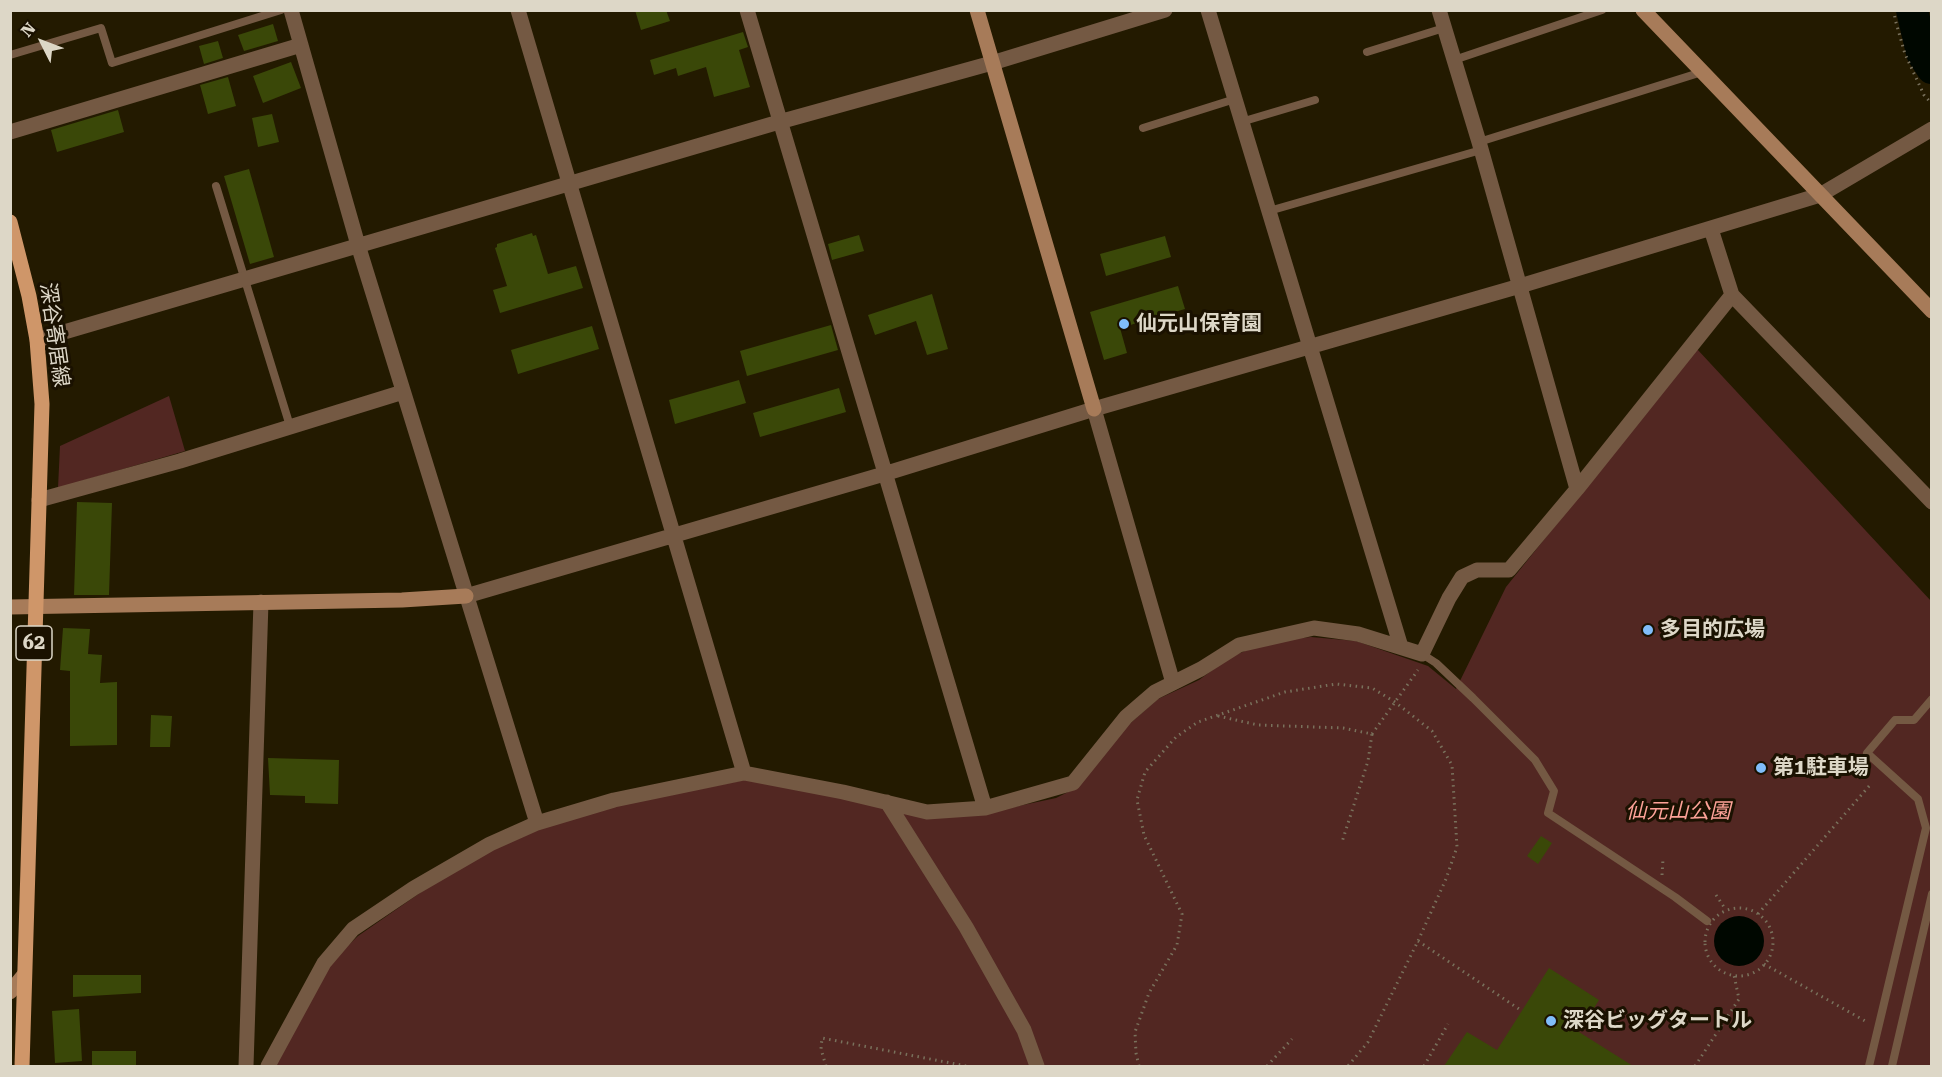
<!DOCTYPE html>
<meta charset="utf-8">
<style>
body{margin:0}
#map{position:relative;width:1942px;height:1077px;overflow:hidden;background:#231a00;font-family:"Roboto Serif",serif}
canvas{display:block}
.frame{position:absolute;inset:0;border:12px solid #ddd7c7;pointer-events:none}
.north{position:absolute;left:12px;top:12px;width:60px;height:60px;-webkit-text-stroke:4px #1a1100;paint-order:stroke;rotate:312deg;font-size:16px;font-weight:700;line-height:24px;text-align:center;color:#ddd7c7}
.north::after{content:'';display:block;margin:auto;width:21px;height:27px;background:#ddd7c7;clip-path:polygon(50% 0,100% 100%,50% 72%,0 100%)}
</style>
<div id="map">
<canvas width="1942" height="1077"></canvas>
<div class="frame"></div>
<div class="north">N</div>
</div>
<script>
const g = document.querySelector('canvas').getContext('2d');
g.lineJoin = 'round';
function fill(path, color) { g.fillStyle = color; g.fill(path, 'evenodd'); }
const poly = rows => new Path2D(rows.map(r => 'M' + r).join(''));
function stroke(path, color, width, dash) { g.strokeStyle = color; g.lineWidth = width; g.lineCap = dash ? 'butt' : 'round'; g.setLineDash(dash || []); g.stroke(path); }
function drawText(font, color, halo, rows, align = 'center') {
  g.font = font + ' "Roboto Serif","Noto Sans JP",serif'; g.lineWidth = 6; g.setLineDash([]); g.textBaseline = 'middle'; g.strokeStyle = halo; g.fillStyle = color; for (const [text, x, y, turn = 0] of rows) {
    g.save(); g.translate(x, y); g.rotate((+turn || 0) * Math.PI / 180); g.textAlign = isNaN(turn) ? turn : align; if (halo) g.strokeText(text, 0, 0); g.fillText(text, 0, 0); g.restore();
  }
}
const green = poly([
 [1697,349,1931,601,1931,1066,274,1066,333,960,358,936,430,886,491,848,539,828,619,805,749,779,971,816,1056,798,1078,787,1127,726,1158,699,1199,680,1230,657,1255,647,1280,640,1311,637,1356,641,1428,666,1456,689,1506,587],
 [169,396,185,451,58,488,60,446]
]);
const water = poly([
 '1714 941a25 25 0 1 1 50 0a25 25 0 1 1-50 0Z'
]);
const river = poly([
 [1912,10,1922,53,1932,68]
]);
const building = poly([
 [635,10,666,10,670,21,641,30],
 [273,24,278,41,244,51,238,35],
 [743,32,748,47,739,50,750,87,714,97,706,67,678,76,676,68,654,75,650,60],
 [218,41,223,58,204,64,199,46],
 [291,62,301,88,263,103,253,76],
 [228,77,236,106,208,114,200,85],
 [118,110,124,132,57,152,51,130],
 [272,114,279,142,258,147,252,118],
 [249,169,274,257,250,264,224,176],
 [532,233,533,236,536,235,548,274,576,266,583,288,500,313,493,290,507,286,495,248,497,247,497,244],
 [859,235,864,251,832,260,828,244],
 [1165,236,1171,257,1106,276,1100,254],
 [1178,286,1185,309,1120,328,1127,353,1104,360,1090,312],
 [932,294,948,349,927,355,916,321,875,335,868,315],
 [831,325,838,350,747,376,740,351],
 [592,326,599,349,518,374,511,350],
 [739,380,746,403,675,424,669,400],
 [839,388,846,412,760,437,753,413],
 [77,502,112,503,109,595,74,595],
 [63,628,90,629,88,654,102,655,100,683,117,682,117,745,70,746,70,671,60,670],
 [151,715,172,716,170,747,150,747],
 [268,758,339,760,338,804,305,803,305,796,270,795],
 [1541,836,1552,843,1538,864,1527,856],
 [1549,968,1599,1000,1579,1032,1633,1066,1444,1066,1467,1032,1497,1050],
 [73,975,141,975,141,993,73,997],
 [79,1009,82,1061,55,1063,52,1011],
 [92,1051,136,1051,136,1066,92,1066]
]);
const path = poly([
 [1894,10,1895,19,1905,54,1924,95,1932,104],
 [1931,10,1932,12],
 [1218,716,1258,725,1343,728,1372,734,1368,761,1342,842],
 [1372,734,1418,670],
 [1662,875,1663,859],
 [1716,895,1726,910],
 '1705 942a34 34 0 1 1 68 0a34 34 0 1 1-68 0Z',
 [1758,914,1870,785],
 [1418,941,1522,1011],
 [1764,964,1867,1022],
 [826,1066,821,1049,822,1038,966,1066],
 [1139,1066,1136,1053,1135,1032,1149,993,1177,945,1182,914,1144,835,1137,800,1145,772,1176,737,1198,722,1285,692,1336,684,1372,688,1395,702,1432,731,1452,765,1457,847,1446,879,1418,941,1368,1042,1348,1066],
 [1267,1066,1292,1039],
 [1424,1066,1448,1024],
 [1695,1066,1739,999,1734,975]
]);
const lane = poly([
 [1367,52,1444,28],
 [10,55,101,28,112,63,281,10],
 [1454,60,1602,10],
 [1241,122,1315,100],
 [1143,128,1235,99],
 [1479,142,1702,72],
 [216,186,290,426],
 [1269,211,1481,150],
 [1422,654,1436,663,1473,698,1535,760,1554,791,1548,813,1675,897,1707,921],
 [1869,1066,1926,828,1918,799,1867,753,1895,720,1914,720,1932,699],
 [1892,1066,1932,894]
]);
const street = poly([
 [291,10,358,245,537,823],
 [518,10,744,773],
 [747,10,985,808],
 [1208,10,1401,647],
 [1439,10,1479,142,1577,489,1732,295,1711,229],
 [10,132,301,45],
 [1732,295,1932,502],
 [37,340,779,122,992,63,1165,10],
 [1094,409,1173,683],
 [39,500,180,461,403,392],
 [466,596,884,474,1094,409,1520,286,1820,195,1932,129],
 [887,802,966,927,1024,1030,1037,1066],
 [246,1066,261,602],
 [268,1066,324,963,353,929,414,888,490,844,537,823,614,800,744,773,843,792,927,812,985,808,1073,783,1126,717,1155,692,1201,669,1239,645,1314,628,1358,634,1422,654,1449,598,1462,577,1477,570,1509,570,1577,489]
]);
const secondary = poly([
 [977,10,1094,409],
 [1643,10,1932,311],
 [10,607,402,600,466,596],
 [10,992,24,975]
]);
const primary = poly([
 [10,222,29,296,37,340,42,404,22,1066]
]);
const markers = [
 [1124,324,6,"#80bdfa"],
 [1648,630,6,"#80bdfa"],
 [1761,768,6,"#80bdfa"],
 [1551,1021,6,"#80bdfa"]
];
const shields = [
 [34,643,36]
];
const shieldNames = [
 ["62",34,643]
];
const poiNames = [
 ["仙元山保育園",1136,324],
 ["多目的広場",1660,630],
 ["第1駐車場",1773,768],
 ["深谷ビッグタートル",1563,1021]
];
const streetNames = [
 ["深谷寄居線",54,335,82]
];
const parkNames = [
 ["仙元山公園",1678,812]
];
fill(green, '#522722');
fill(water, '#000700');
stroke(river, '#000700', 32);
fill(building, '#3a4808');
stroke(path, '#79715c', 3, [1.5, 4.5]);
stroke(lane, '#745943', 8);
stroke(street, '#745943', 15);
stroke(secondary, '#a77b59', 15);
stroke(primary, '#cf9669', 15);
for (const [x, y, r, color] of markers) { const dot = new Path2D(); dot.arc(x, y, r, 0, 2 * Math.PI); g.fillStyle = color; g.fill(dot); stroke(dot, '#1a1100', 2); }
for (const [x, y, w] of shields) { const box = new Path2D(); box.roundRect(x - w / 2, y - 17, w, 34, 4.5); g.fillStyle = '#1a1100'; g.fill(box); stroke(box, '#ddd7c7', 1.5); }
drawText('bold 20px', '#ddd7c7', null, shieldNames);
drawText('bold 21px', '#ddd7c7', '#1a1100', poiNames, 'left');
drawText('21px', '#ddd7c7', '#1a1100', streetNames);
drawText('italic 21px', '#fda297', '#1a1100', parkNames);
</script>
